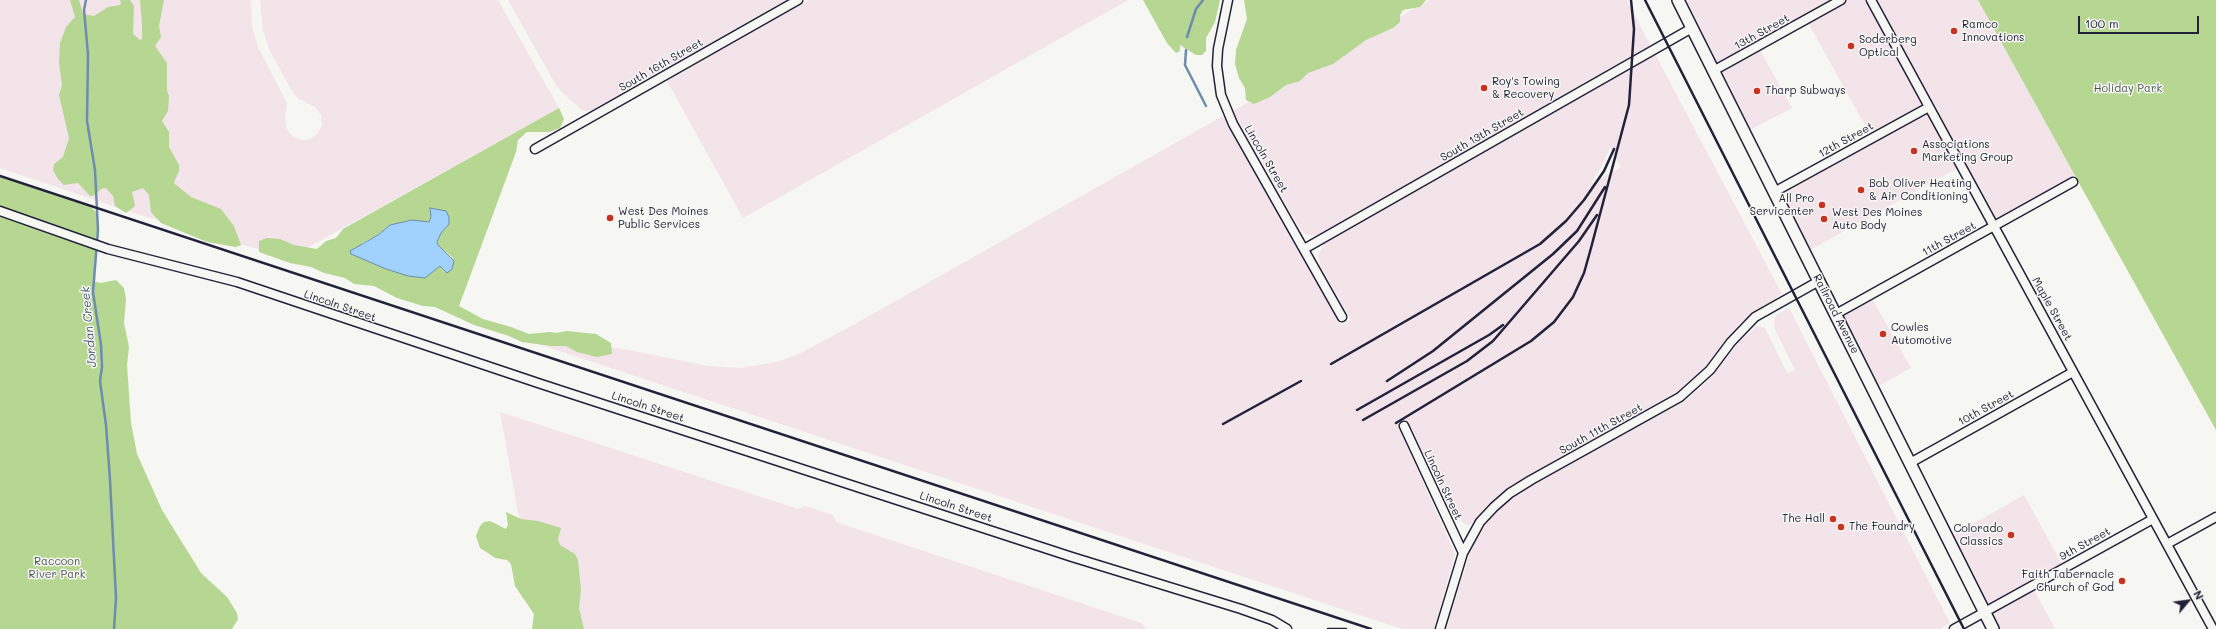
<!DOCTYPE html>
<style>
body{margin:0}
#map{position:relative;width:2216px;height:629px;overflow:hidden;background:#f6f6f2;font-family:Mali,sans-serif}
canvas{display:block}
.north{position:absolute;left:2168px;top:581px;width:40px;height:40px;-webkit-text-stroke:3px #f6f6f2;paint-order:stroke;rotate:61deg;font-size:11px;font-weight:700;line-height:16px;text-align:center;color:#22223b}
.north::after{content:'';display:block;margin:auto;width:14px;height:18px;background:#22223b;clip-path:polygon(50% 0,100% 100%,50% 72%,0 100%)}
.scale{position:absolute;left:2078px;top:16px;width:121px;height:18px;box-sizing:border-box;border:2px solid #22223b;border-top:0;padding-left:5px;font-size:12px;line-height:14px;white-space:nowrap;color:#22223b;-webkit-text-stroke:3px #f6f6f2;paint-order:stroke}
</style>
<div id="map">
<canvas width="2216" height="629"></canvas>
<div class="north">N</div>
<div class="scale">100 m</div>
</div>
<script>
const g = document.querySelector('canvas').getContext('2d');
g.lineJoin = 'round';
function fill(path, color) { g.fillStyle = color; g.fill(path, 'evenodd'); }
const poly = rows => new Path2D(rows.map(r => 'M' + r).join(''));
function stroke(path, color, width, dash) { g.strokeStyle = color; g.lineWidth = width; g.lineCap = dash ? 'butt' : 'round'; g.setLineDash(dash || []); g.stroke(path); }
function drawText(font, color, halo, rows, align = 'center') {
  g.font = font + ' Mali,sans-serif'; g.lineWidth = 3; g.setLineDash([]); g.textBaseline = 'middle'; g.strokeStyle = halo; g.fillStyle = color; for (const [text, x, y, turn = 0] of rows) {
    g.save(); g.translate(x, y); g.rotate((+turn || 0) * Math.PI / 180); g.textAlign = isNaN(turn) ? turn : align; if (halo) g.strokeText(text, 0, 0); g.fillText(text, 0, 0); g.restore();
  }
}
const built = poly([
 [0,0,251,0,252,26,258,47,287,103,285,120,287,130,293,137,302,140,311,139,318,133,322,125,321,115,315,107,299,99,293,93,270,51,263,31,260,0,498,0,559,108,289,258,137,214,0,168],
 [508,0,786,0,592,110,587,111,580,109,557,87],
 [809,0,1128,0,743,218,667,81],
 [1429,0,1627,0,1650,45,1321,234,1313,236,1305,234,1300,229,1233,111],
 [1678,0,1978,0,2079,183,2073,182,1994,227,1961,166,1805,253,1774,192,1872,138,1806,19,1758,46,1792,108,1744,133],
 [1655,54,1782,294,1739,324,1704,368,1678,391,1511,485,1495,498,1470,525,1466,525,1451,512,1411,427,1402,434,1455,554,1434,629,1402,629,526,340,535,335,623,349,708,366,740,368,777,362,801,353,855,324,1223,116,1341,325,1351,320,1320,265,1318,255,1324,244],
 [1610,148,1621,167,1591,184,1601,167],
 [1870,295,1911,368,1873,389,1836,314],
 [1789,308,1950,623,1940,629,1446,629,1472,547,1489,520,1505,504,1523,491,1689,398,1712,377,1739,342,1757,326,1765,328,1787,373,1795,370,1775,329,1774,320,1776,315],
 [500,412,798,509,805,506,833,515,836,522,1141,623,1148,629,539,629],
 [2024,495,2064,568,2032,586,2055,629,1993,629,1948,538]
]);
const green = poly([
 [70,0,79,0,83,14,94,16,108,7,120,5,121,3,120,0,130,0,134,6,133,34,140,40,142,39,142,25,140,0,164,0,159,26,161,37,155,46,167,63,167,91,169,96,168,111,162,121,169,132,169,147,179,165,179,171,174,182,175,184,191,197,221,209,234,226,241,245,236,247,207,242,161,223,151,212,149,195,143,188,132,192,135,206,126,213,115,206,113,196,106,188,101,189,95,195,90,196,78,183,64,185,58,179,53,170,54,164,63,157,69,138,59,95,62,85,59,62,60,43,66,27,75,17],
 [1143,0,1220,0,1215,22,1206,38,1206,51,1202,55,1196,55,1180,45,1180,51,1176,53,1167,43],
 [1244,0,1426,0,1420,7,1403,10,1400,15,1400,22,1393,28,1366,40,1333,64,1308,73,1300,81,1286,85,1270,97,1254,104,1246,100,1245,88,1239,78,1235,64,1236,50,1247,19],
 [1978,0,2216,0,2216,430,2079,183],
 [559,108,564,119,560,128,549,132,527,132,518,140,516,152,459,306,483,319,511,327,529,334,550,332,556,333,567,331,596,334,611,343,612,354,597,357,577,352,566,346,551,346,522,342,509,336,474,325,435,307,423,306,397,298,374,286,354,284,345,278,324,273,311,267,290,263,259,252,259,241,267,238,280,239,294,245,317,249,326,241,336,238,343,229,375,211],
 [430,211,449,224,441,233,437,242,438,245,453,258,445,272,440,266,437,266,428,275,422,278,386,269,373,263,362,243,378,235,390,225,412,220,429,222,431,217],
 [0,176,89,205,97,213,98,230,94,281,100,283,116,280,124,288,126,299,124,323,129,347,127,365,131,423,137,454,162,510,201,573,227,597,237,613,238,619,232,629,0,629],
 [506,512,521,519,538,521,561,528,558,539,560,545,575,554,578,560,581,590,579,608,584,629,532,629,534,614,515,586,511,564,507,560,495,558,485,551,480,548,476,536,480,526,484,522,490,521,506,529,508,525]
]);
const water = poly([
 [430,208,446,211,449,217,449,224,441,233,437,242,438,245,454,261,452,269,447,273,440,266,425,278,408,276,386,269,351,254,350,251,378,235,390,225,412,220,429,222,431,217,430,208]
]);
const stream = poly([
 [86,0,84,10,88,54,87,121,95,170,98,230,93,292,101,345,102,367,100,381,106,425,110,480,116,598,114,629],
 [1187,37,1196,9,1203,0],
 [1186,50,1185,65,1206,106]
]);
const street = poly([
 [1228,0,1218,49,1217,66,1221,95,1233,124,1342,317],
 [1871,0,2213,629],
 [1713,71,1841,0],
 [535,149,798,0],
 [1774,192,1929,107],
 [0,211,108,249,237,282,541,384,1072,557,1241,609,1272,620,1287,629],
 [1304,249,1692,28],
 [1836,314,2073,182],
 [1404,426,1463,553],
 [1910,463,2073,372],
 [2167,544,2216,517],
 [1440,629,1463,553,1480,522,1494,507,1510,493,1531,480,1680,397,1710,370,1731,342,1755,317,1819,281],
 [1954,629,2153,519]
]);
const secondary = poly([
 [1678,0,1993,629]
]);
const rail = poly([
 [1645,0,1964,629],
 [0,176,1371,629],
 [1331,364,1540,244,1566,221,1584,200,1604,171,1614,149],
 [1387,381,1433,351,1553,254,1577,231,1605,187],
 [1357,410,1489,335,1503,325],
 [1363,420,1467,361,1493,341,1579,241,1597,215],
 [1396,423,1531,341,1554,322,1573,297,1584,273,1591,248,1629,105,1634,29,1631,0],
 [1223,424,1301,381],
 [1328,629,1346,629]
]);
const markers = [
 [1954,31,4,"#c8321e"],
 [1851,46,4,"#c8321e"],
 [1484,88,4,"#c8321e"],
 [1757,91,4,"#c8321e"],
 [1914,151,4,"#c8321e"],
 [1861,190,4,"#c8321e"],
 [1822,205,4,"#c8321e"],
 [610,218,4,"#c8321e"],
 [1824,219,4,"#c8321e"],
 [1883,334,4,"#c8321e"],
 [1833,519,4,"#c8321e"],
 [1841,527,4,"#c8321e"],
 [2011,535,4,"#c8321e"],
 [2122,581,4,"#c8321e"]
];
const poiNames = [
 ["Ramco",1962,25],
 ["Innovations",1962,38],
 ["Soderberg",1859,40],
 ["Optical",1859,53],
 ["Roy's Towing",1492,82],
 ["& Recovery",1492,95],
 ["Tharp Subways",1765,91],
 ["Associations",1922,145],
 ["Marketing Group",1922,158],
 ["Bob Oliver Heating",1869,184],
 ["& Air Conditioning",1869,197],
 ["All Pro",1814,199,"right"],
 ["Servicenter",1814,212,"right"],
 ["West Des Moines",618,212],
 ["Public Services",618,225],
 ["West Des Moines",1832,213],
 ["Auto Body",1832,226],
 ["Cowles",1891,328],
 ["Automotive",1891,341],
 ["The Hall",1825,519,"right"],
 ["The Foundry",1849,527],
 ["Colorado",2003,529,"right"],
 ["Classics",2003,542,"right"],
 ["Faith Tabernacle",2114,575,"right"],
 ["Church of God",2114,588,"right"]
];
const streetNames = [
 ["13th Street",1762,32,-29],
 ["South 16th Street",661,65,-30],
 ["South 13th Street",1482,135,-30],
 ["12th Street",1846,140,-29],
 ["Lincoln Street",1266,159,60],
 ["11th Street",1949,239,-29],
 ["Lincoln Street",340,306,19],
 ["Maple Street",2052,309,61],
 ["Railroad Avenue",1836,314,63],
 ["Lincoln Street",648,407,18],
 ["10th Street",1986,408,-29],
 ["South 11th Street",1601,429,-29],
 ["Lincoln Street",1443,485,65],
 ["Lincoln Street",956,507,18],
 ["9th Street",2085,544,-29]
];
const parkNames = [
 ["Holiday Park",2128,89],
 ["Raccoon",57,562],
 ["River Park",57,575]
];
const waterNames = [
 ["Jordan Creek",89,327,-95]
];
fill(built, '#f3e4ea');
fill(green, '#b5d791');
fill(water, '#a0d2fd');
stroke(water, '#6e8caf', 1);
stroke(stream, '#6e8caf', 2.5);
stroke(street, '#22223b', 11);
stroke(secondary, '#22223b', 14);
stroke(street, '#f6f6f2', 8);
stroke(secondary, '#f6f6f2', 11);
stroke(rail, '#22223b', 2.5);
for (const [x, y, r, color] of markers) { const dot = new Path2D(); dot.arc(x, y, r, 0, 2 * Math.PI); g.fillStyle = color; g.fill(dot); stroke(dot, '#f6f6f2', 1.5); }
drawText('11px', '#22223b', '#f6f6f2', poiNames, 'left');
drawText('11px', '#22223b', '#f6f6f2', streetNames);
drawText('11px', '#4e5855', '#f6f6f2', parkNames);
drawText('italic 12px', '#485775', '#f6f6f2', waterNames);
</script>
